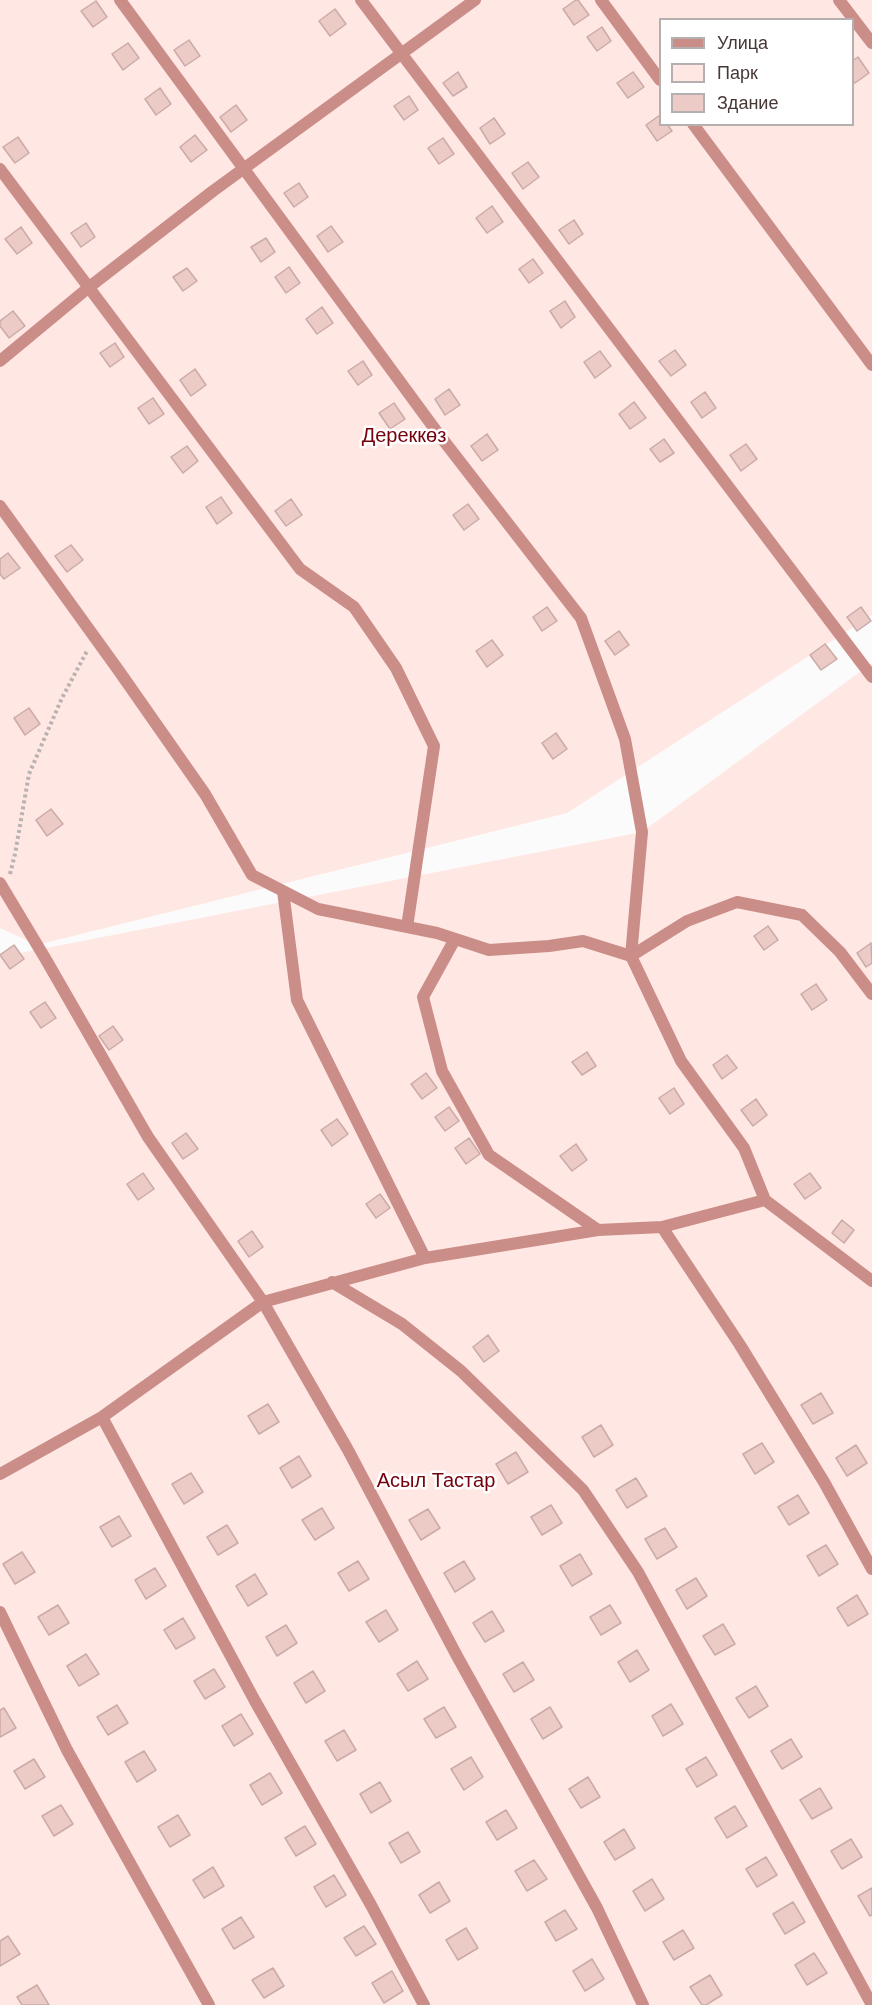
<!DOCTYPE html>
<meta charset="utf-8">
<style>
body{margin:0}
#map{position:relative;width:872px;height:2005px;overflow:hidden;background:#fbfbfb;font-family:Arial,sans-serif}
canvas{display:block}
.legend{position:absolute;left:659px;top:18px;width:195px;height:108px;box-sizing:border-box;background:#fff;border:2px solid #b5afaf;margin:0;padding:8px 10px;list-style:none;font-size:18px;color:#463837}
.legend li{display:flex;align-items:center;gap:12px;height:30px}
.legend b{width:30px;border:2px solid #b5afaf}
</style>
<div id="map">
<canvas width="872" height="2005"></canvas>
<ul class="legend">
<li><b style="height:8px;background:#cb8d87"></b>Улица</li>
<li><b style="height:16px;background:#ffe7e4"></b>Парк</li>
<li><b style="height:16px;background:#eccac6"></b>Здание</li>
</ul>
</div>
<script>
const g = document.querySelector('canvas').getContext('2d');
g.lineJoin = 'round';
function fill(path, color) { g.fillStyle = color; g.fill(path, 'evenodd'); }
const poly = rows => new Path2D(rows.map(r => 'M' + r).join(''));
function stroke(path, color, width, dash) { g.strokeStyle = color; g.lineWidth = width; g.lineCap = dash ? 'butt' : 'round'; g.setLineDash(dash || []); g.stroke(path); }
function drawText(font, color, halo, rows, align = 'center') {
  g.font = font + ' Arial,sans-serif'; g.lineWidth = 5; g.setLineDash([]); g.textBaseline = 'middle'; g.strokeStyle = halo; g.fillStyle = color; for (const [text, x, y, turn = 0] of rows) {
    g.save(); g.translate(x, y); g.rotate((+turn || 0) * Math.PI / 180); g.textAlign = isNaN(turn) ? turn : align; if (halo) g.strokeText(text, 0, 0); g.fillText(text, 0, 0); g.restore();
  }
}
const green = poly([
 [0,0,872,0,872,615,567,813,37,945,0,928],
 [660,20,852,20,852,124,660,124],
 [872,663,872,2005,0,2005,0,957,642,832]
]);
const building = poly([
 [576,0,578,0,589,15,574,25,563,9,576,0],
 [96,1,107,17,93,27,81,11,96,1],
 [335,9,346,24,330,36,319,21,335,9],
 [602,27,611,41,597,51,587,37,602,27],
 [189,40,200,56,185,66,174,50,189,40],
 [128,43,139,58,123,70,112,54,128,43],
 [858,57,869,73,855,83,852,80,852,61,858,57],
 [458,72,467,87,453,96,443,83,458,72],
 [633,72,644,87,628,98,617,83,633,72],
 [160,88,171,104,156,115,145,99,160,88],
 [409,96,418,110,404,120,394,106,409,96],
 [236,105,247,120,231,132,220,117,236,105],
 [660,115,660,124,667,124,672,131,657,141,646,125,660,115],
 [494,118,505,134,490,144,480,128,494,118],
 [195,135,207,150,191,162,180,147,195,135],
 [18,137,29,153,15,163,3,147,18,137],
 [443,138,454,154,439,164,428,148,443,138],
 [528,162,539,177,523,189,512,173,528,162],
 [299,183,308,197,294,207,284,193,299,183],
 [492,206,503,222,487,233,476,218,492,206],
 [574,220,583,234,569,244,559,230,574,220],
 [86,223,95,237,81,247,71,233,86,223],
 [331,226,343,242,328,252,317,236,331,226],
 [21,227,32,243,17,254,5,239,21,227],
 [266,238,275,252,261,262,251,247,266,238],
 [533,259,543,273,529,283,519,269,533,259],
 [289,267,300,283,286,293,275,277,289,267],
 [187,268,197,281,183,291,173,277,187,268],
 [565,301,575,317,561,328,550,311,565,301],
 [322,307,333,323,317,334,306,319,322,307],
 [13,311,25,326,9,338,0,326,0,321,13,311],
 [115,343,124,357,110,367,100,353,115,343],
 [675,350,686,365,671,376,659,361,675,350],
 [600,351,611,366,595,378,584,362,600,351],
 [363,361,372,375,358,385,348,371,363,361],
 [195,369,206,385,191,396,180,380,195,369],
 [449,389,460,405,445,415,435,399,449,389],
 [705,392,716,408,702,418,691,402,705,392],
 [153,398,164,414,149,424,138,408,153,398],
 [634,402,646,418,630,429,619,414,634,402],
 [394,403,405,419,390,429,379,413,394,403],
 [487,434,498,450,482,461,471,446,487,434],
 [664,439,674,453,660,462,650,449,664,439],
 [746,444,757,459,741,471,730,455,746,444],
 [187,446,198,461,183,473,171,457,187,446],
 [221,497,232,513,217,524,206,507,221,497],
 [291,499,302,515,286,526,275,511,291,499],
 [468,504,479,519,464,530,453,515,468,504],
 [71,545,83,560,67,572,55,556,71,545],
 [8,553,20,568,4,579,0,574,0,559,8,553],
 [547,607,557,621,542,631,533,617,547,607],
 [861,607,871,621,857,631,847,617,861,607],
 [619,631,629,645,615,655,605,641,619,631],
 [492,640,503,655,487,667,476,651,492,640],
 [825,644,837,659,821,670,810,655,825,644],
 [29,708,40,724,25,735,14,718,29,708],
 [556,733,567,749,553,759,542,743,556,733],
 [51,809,63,824,47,836,36,820,51,809],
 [768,926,778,940,764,950,754,936,768,926],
 [871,943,872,963,866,967,857,953,871,943],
 [14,945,24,959,10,969,0,955,14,945],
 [816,984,827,1000,812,1010,801,994,816,984],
 [45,1002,56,1018,41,1028,30,1012,45,1002],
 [113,1026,123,1040,109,1050,99,1036,113,1026],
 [587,1052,596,1066,582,1075,572,1062,587,1052],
 [727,1055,737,1068,722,1079,713,1065,727,1055],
 [426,1073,437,1088,422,1099,411,1084,426,1073],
 [674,1088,684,1104,670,1114,659,1098,674,1088],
 [756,1099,767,1115,753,1126,741,1110,756,1099],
 [449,1107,459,1121,445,1131,435,1117,449,1107],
 [337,1119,348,1134,332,1146,321,1130,337,1119],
 [186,1133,198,1149,183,1159,172,1143,186,1133],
 [469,1138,480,1154,466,1164,455,1148,469,1138],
 [576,1144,587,1160,572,1171,560,1156,576,1144],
 [143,1173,154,1189,138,1200,127,1184,143,1173],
 [810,1173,821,1188,805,1199,794,1184,810,1173],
 [380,1194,390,1208,376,1218,366,1204,380,1194],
 [842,1220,854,1230,844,1243,832,1233,842,1220],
 [252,1231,263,1247,249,1257,238,1241,252,1231],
 [488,1335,499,1351,484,1362,473,1347,488,1335],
 [821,1393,833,1413,813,1424,801,1405,821,1393],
 [268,1404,279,1422,259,1434,248,1416,268,1404],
 [601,1425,613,1445,594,1457,582,1437,601,1425],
 [762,1443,774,1462,755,1474,743,1454,762,1443],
 [856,1445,867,1463,847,1476,836,1458,856,1445],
 [516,1452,528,1472,508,1484,496,1464,516,1452],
 [299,1456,311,1476,292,1488,280,1468,299,1456],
 [191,1473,203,1492,184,1504,172,1484,191,1473],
 [636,1478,647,1496,627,1508,616,1490,636,1478],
 [798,1495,809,1513,789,1525,778,1507,798,1495],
 [551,1505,562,1523,542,1535,531,1517,551,1505],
 [322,1508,334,1528,315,1540,302,1520,322,1508],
 [428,1509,440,1528,421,1540,409,1520,428,1509],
 [119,1516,131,1536,112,1547,100,1527,119,1516],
 [227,1525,238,1543,218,1555,207,1537,227,1525],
 [665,1528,677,1547,657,1559,645,1539,665,1528],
 [826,1545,838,1564,819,1576,807,1556,826,1545],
 [22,1552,35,1572,15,1584,3,1564,22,1552],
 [580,1554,592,1574,572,1586,560,1566,580,1554],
 [358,1561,369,1579,349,1591,338,1573,358,1561],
 [464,1561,475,1579,455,1592,444,1573,464,1561],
 [155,1568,166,1586,146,1599,135,1580,155,1568],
 [255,1574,267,1594,248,1606,236,1586,255,1574],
 [696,1578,707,1596,687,1609,676,1590,696,1578],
 [857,1595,868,1614,848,1626,837,1608,857,1595],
 [58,1605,69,1623,49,1635,38,1617,58,1605],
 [610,1605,621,1623,601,1635,590,1617,610,1605],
 [386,1610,398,1630,379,1642,366,1622,386,1610],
 [492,1611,504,1631,485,1642,473,1623,492,1611],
 [183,1618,195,1638,176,1649,164,1630,183,1618],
 [723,1624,735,1644,715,1655,703,1636,723,1624],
 [286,1625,297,1643,277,1656,266,1637,286,1625],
 [637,1650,649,1670,630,1682,618,1662,637,1650],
 [86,1654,99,1674,79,1686,67,1666,86,1654],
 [417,1661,428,1679,408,1691,397,1674,417,1661],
 [523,1662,534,1680,514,1692,503,1674,523,1662],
 [214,1669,225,1687,205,1699,194,1681,214,1669],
 [313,1671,325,1691,306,1703,294,1683,313,1671],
 [756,1686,768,1706,749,1718,736,1698,756,1686],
 [671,1704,683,1724,663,1736,652,1716,671,1704],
 [117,1705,128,1723,108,1735,97,1717,117,1705],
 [444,1707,456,1727,436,1738,424,1719,444,1707],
 [550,1707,562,1727,543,1739,531,1719,550,1707],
 [4,1708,16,1728,0,1737,0,1710,4,1708],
 [241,1714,253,1734,234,1746,222,1726,241,1714],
 [344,1730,356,1750,337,1761,325,1741,344,1730],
 [791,1739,802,1757,782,1769,771,1751,791,1739],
 [144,1751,156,1770,137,1782,125,1762,144,1751],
 [471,1757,483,1777,464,1790,451,1769,471,1757],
 [706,1757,717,1775,697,1787,686,1769,706,1757],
 [34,1759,45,1777,25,1789,14,1771,34,1759],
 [270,1773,282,1793,262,1805,250,1785,270,1773],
 [588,1777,600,1797,581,1808,569,1789,588,1777],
 [380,1782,391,1801,371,1813,360,1794,380,1782],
 [820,1788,832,1808,812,1819,800,1800,820,1788],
 [61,1805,73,1824,54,1836,42,1816,61,1805],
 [735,1806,747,1826,727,1838,715,1818,735,1806],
 [506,1810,517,1828,497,1840,486,1822,506,1810],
 [178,1815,190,1835,170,1847,158,1827,178,1815],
 [305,1826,316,1844,296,1856,285,1838,305,1826],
 [624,1829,635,1848,615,1860,604,1842,624,1829],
 [408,1832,420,1852,401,1863,389,1843,408,1832],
 [851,1839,862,1857,842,1869,831,1851,851,1839],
 [766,1857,777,1875,757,1887,746,1869,766,1857],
 [534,1860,547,1879,527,1891,515,1871,534,1860],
 [213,1867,224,1886,204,1898,193,1880,213,1867],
 [334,1875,346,1895,326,1907,314,1887,334,1875],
 [652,1879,664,1899,645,1911,633,1891,652,1879],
 [439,1882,450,1901,430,1913,419,1895,439,1882],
 [872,1888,872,1915,870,1916,858,1896,872,1888],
 [793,1902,805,1922,785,1934,773,1914,793,1902],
 [565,1910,577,1929,556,1941,545,1922,565,1910],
 [241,1917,254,1937,234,1949,222,1929,241,1917],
 [364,1926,376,1944,356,1956,344,1938,364,1926],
 [466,1928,478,1948,458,1960,446,1940,466,1928],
 [683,1930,694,1948,674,1960,663,1942,683,1930],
 [8,1936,20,1954,0,1966,0,1941,8,1936],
 [814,1953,827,1973,807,1985,795,1965,814,1953],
 [592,1959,604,1979,585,1991,573,1971,592,1959],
 [273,1968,284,1986,264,1998,252,1980,273,1968],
 [392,1971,403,1991,384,2003,372,1983,392,1971],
 [710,1975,722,1995,706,2005,702,2005,690,1987,710,1975],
 [37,1985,49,2005,22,2005,17,1997,37,1985]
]);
const path = poly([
 [10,874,15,854,29,774,62,698,87,651]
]);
const street = poly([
 [361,0,872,677],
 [601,0,660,80],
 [839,0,872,43],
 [693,124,872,365],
 [0,169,300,569,354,607,396,668,434,746,407,927],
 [0,361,88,288,213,191,475,0],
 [0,506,119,671,205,794,252,875,318,909,437,933,489,950,549,946,583,941,631,956,642,832,625,739,581,618,437,432,120,0],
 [0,883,45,958,148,1137,263,1302,348,1450,457,1656,597,1908,643,2005],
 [283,891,297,1000,425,1258],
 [455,939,423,997,442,1071,489,1155,598,1230],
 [872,994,840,952,802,915,737,902,687,921,631,956,681,1061,744,1148,765,1200,872,1281],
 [662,1227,740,1345,824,1482,872,1569],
 [332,1282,402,1324,461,1371,583,1490,638,1572,872,2005],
 [102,1417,255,1701,371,1905,424,2005],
 [0,1474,102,1417,263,1302,425,1258,598,1230,662,1227,765,1200],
 [0,1612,67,1750,209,2005]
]);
const parkNames = [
 ["Дереккөз",404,436],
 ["Асыл Тастар",436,1481]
];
fill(green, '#ffe7e4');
fill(building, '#eccac6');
stroke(building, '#cbaba7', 1.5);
stroke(path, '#b8b2b2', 4, [3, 3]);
stroke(street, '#cb8d87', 12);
drawText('20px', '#73020c', '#fff', parkNames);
</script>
